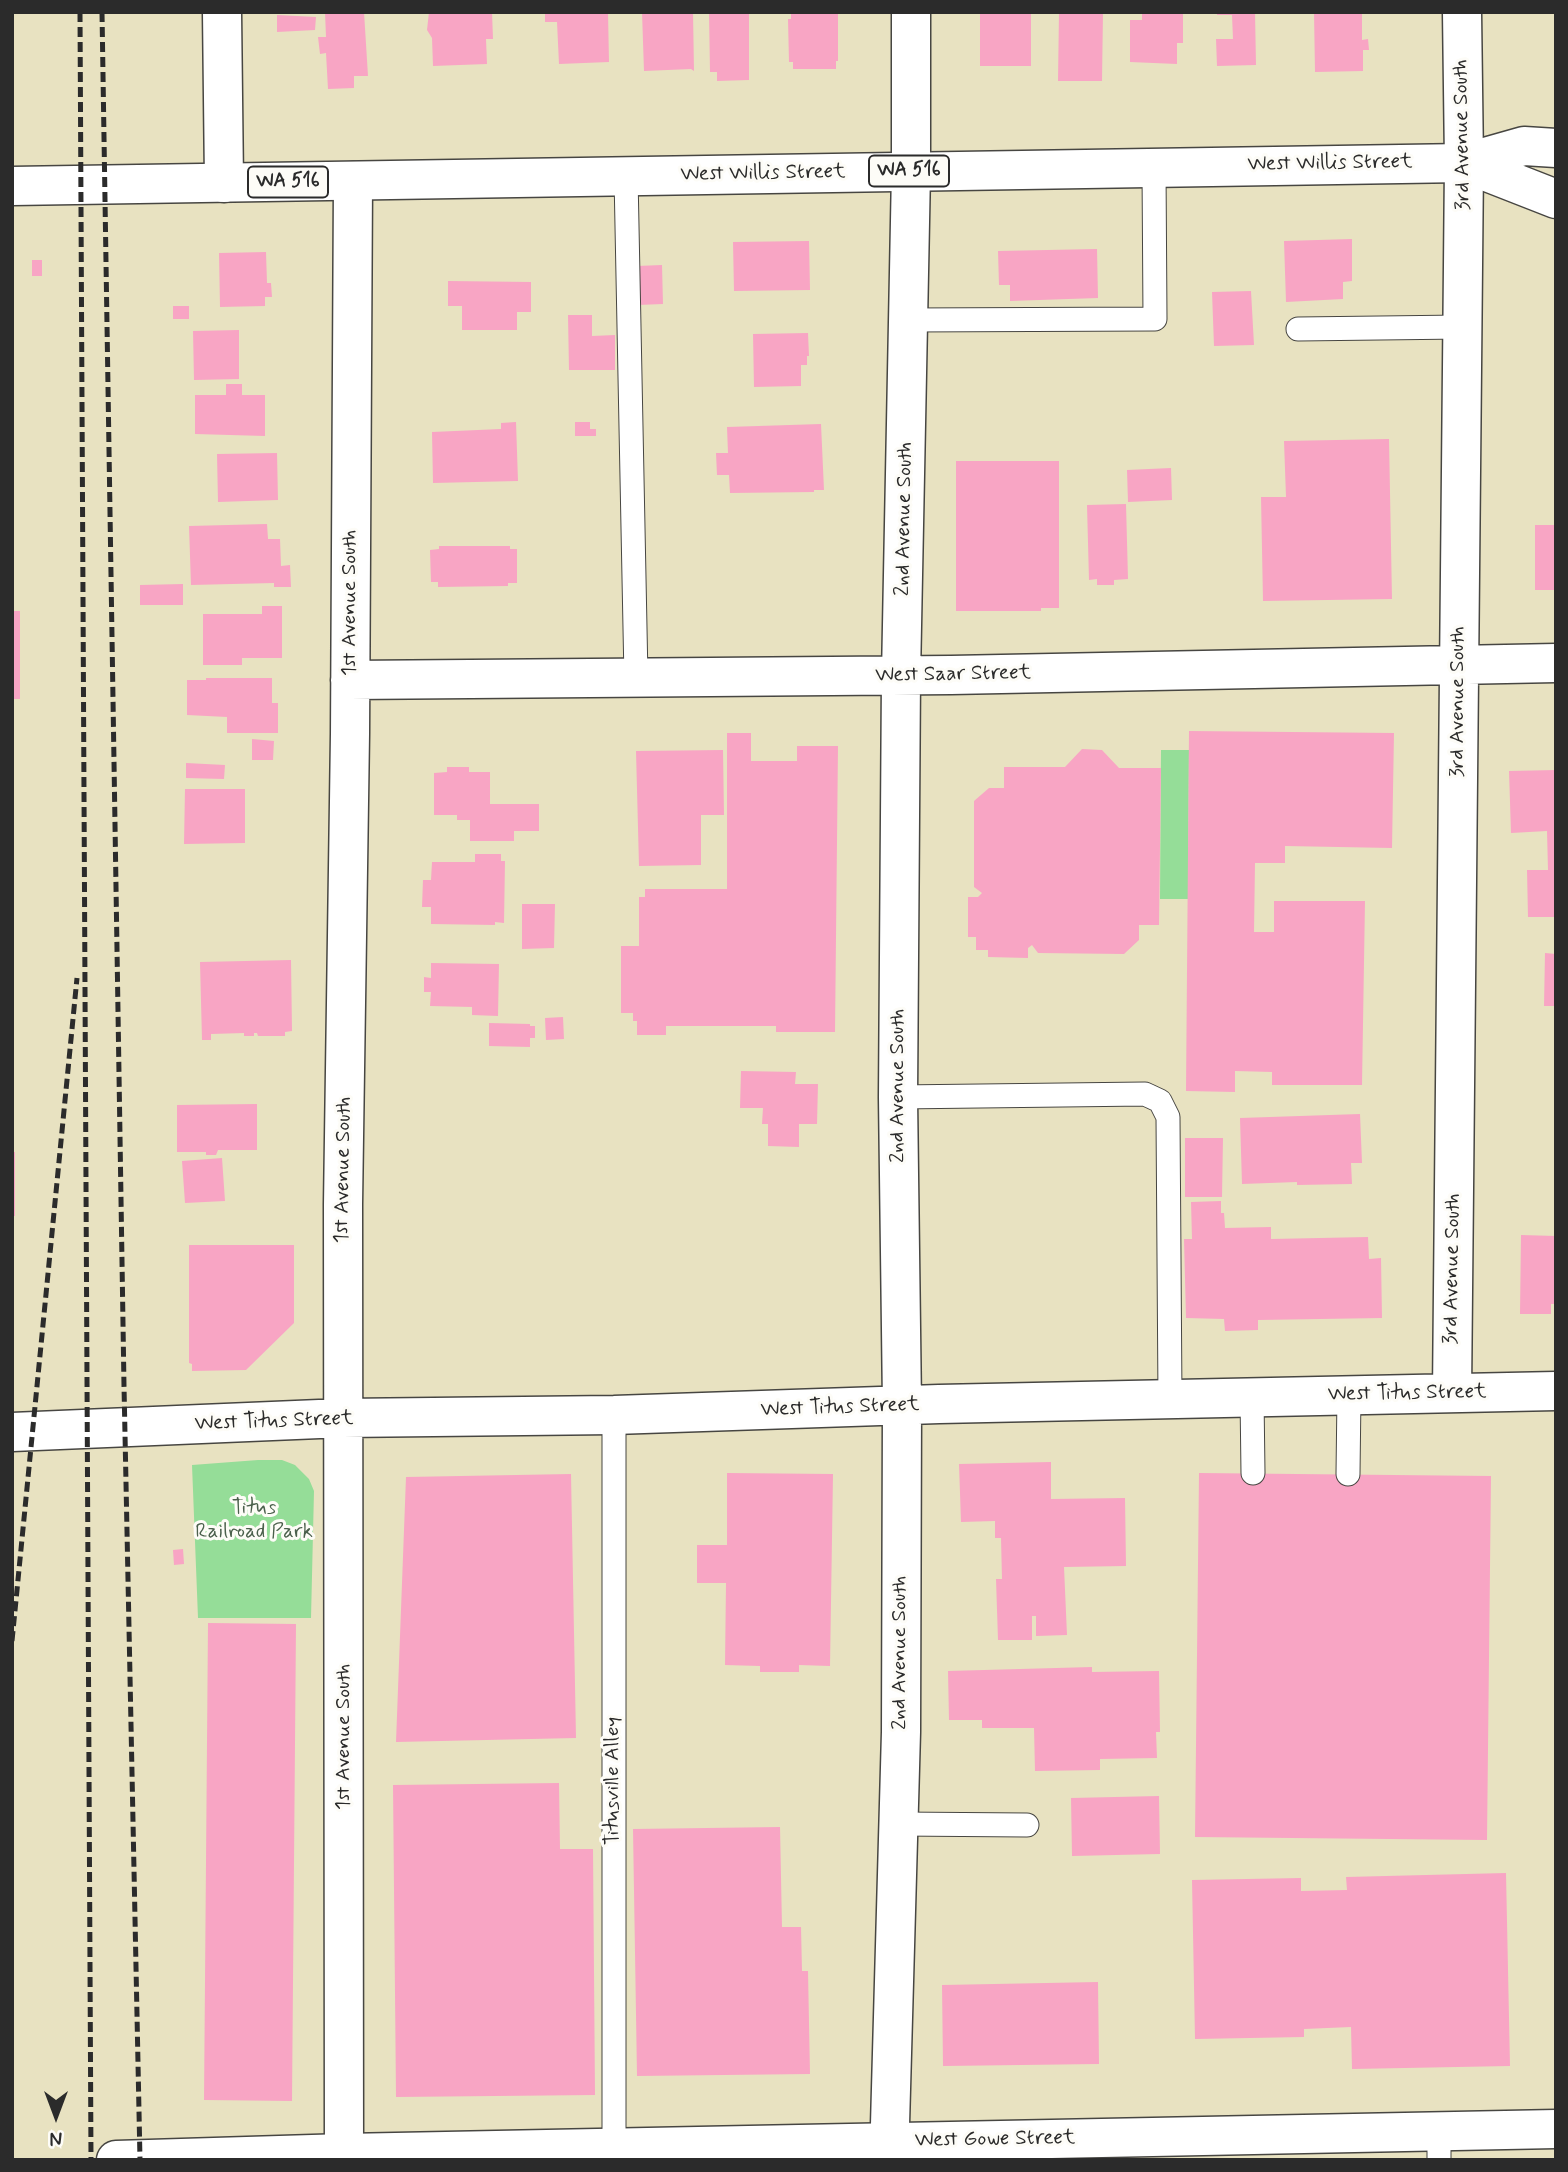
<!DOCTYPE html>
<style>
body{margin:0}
#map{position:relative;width:1568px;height:2172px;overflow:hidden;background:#e8e2c1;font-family:Mynerve,sans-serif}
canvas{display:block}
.frame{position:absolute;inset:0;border:14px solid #2b2b2b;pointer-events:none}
.north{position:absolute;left:21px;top:2081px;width:70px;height:70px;-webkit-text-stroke:5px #fdfcf7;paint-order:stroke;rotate:180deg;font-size:19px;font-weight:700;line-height:28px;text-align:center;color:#2b2b2b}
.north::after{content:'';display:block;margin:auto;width:24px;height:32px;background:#2b2b2b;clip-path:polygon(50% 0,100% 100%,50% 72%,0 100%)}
</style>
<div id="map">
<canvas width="1568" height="2172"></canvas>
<div class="frame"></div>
<div class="north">N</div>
</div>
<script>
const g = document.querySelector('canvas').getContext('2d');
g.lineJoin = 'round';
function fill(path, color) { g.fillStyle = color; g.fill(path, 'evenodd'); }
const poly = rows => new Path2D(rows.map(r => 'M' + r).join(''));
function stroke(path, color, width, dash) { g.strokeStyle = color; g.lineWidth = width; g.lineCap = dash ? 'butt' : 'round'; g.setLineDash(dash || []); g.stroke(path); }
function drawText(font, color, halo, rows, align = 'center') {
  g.font = font + ' Mynerve,sans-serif'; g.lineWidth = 6; g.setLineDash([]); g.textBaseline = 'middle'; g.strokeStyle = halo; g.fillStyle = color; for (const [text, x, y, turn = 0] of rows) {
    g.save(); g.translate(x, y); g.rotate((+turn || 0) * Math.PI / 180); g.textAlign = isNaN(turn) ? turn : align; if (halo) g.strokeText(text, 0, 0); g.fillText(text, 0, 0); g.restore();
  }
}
const green = poly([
 [1161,750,1189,750,1188,899,1160,899],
 [258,1460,282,1460,295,1465,309,1479,314,1491,311,1618,198,1618,192,1465]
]);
const building = poly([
 [325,12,364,12,368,76,354,76,354,88,328,89,326,53,320,54,318,37,326,37],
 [429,12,492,12,493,39,486,39,487,64,433,66,432,38,427,30],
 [545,12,608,12,609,62,559,64,557,22,545,22],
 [642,12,693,12,694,71,691,69,644,71],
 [709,12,749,12,749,80,717,81,717,72,710,72],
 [791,12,838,12,838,61,836,61,836,69,793,69,793,62,789,62,788,19,791,19],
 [980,12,1031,12,1031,66,980,66],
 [1059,12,1103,12,1102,81,1058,81],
 [1142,12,1183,12,1183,43,1177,43,1177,64,1130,62,1130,20,1142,20],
 [1217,12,1255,12,1256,65,1217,66,1216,39,1233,39,1232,15,1217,15],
 [1314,12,1362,12,1362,40,1368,39,1369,50,1363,50,1363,71,1315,72],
 [277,15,316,17,315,30,277,32],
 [1352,239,1352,281,1343,282,1343,299,1286,302,1284,241],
 [809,241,810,290,734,291,733,242],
 [1097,249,1098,298,1010,301,1010,285,999,285,998,251],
 [266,252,267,283,271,283,272,297,265,297,265,306,220,307,219,253],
 [32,260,42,260,42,276,32,276],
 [662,265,663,304,638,305,637,266],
 [448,281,531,282,531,312,517,312,517,330,462,330,462,306,448,306],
 [1251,291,1254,345,1214,346,1212,292],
 [173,306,189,306,189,319,173,319],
 [568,315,592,315,592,336,615,335,615,370,569,370],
 [239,330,239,379,194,380,193,331],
 [808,333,809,356,807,356,807,365,801,365,801,386,754,387,753,334],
 [226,384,242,384,242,395,265,395,265,436,195,434,195,395,226,395],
 [516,422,518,481,433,483,432,432,501,429,501,423],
 [575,422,590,422,590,429,596,429,596,436,575,436],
 [821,424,824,490,814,490,814,492,730,493,729,475,717,475,716,453,728,453,727,427],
 [1389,439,1392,599,1263,601,1261,497,1286,497,1284,441],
 [277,453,278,500,218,502,217,454],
 [956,461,1059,461,1059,608,1041,608,1041,611,956,611],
 [1171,468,1172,500,1128,502,1127,470],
 [1126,504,1128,579,1114,580,1114,585,1097,585,1097,579,1089,580,1087,505],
 [267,524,268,539,280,539,281,566,290,565,291,587,274,587,274,583,191,585,189,526],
 [1535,525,1556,525,1556,590,1535,590],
 [439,546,510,546,510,549,517,549,517,583,508,583,508,586,438,587,438,582,431,582,430,550,439,549],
 [183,584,183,605,140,605,140,585],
 [262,606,282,606,282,658,242,658,242,665,203,665,203,614,262,614],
 [12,611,20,611,20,699,12,699],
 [206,678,272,678,272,703,278,703,278,733,227,733,227,717,187,715,187,680,206,680],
 [1189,731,1394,733,1392,848,1285,846,1285,863,1255,863,1254,932,1274,932,1274,901,1365,901,1362,1085,1272,1085,1272,1072,1235,1071,1235,1092,1186,1091],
 [727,733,751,733,751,761,797,761,797,746,838,746,835,1032,776,1032,776,1026,666,1026,666,1035,637,1035,637,1021,633,1021,633,1013,621,1013,621,946,639,946,639,897,645,897,645,889,727,889],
 [252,739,274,741,273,760,252,760],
 [1082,749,1102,750,1119,768,1161,768,1159,925,1139,925,1139,940,1124,954,1038,953,1032,945,1028,948,1028,958,988,957,988,950,976,950,976,937,968,937,968,897,978,897,982,893,974,887,974,801,989,788,1004,788,1004,767,1065,767],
 [723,750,724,815,701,815,701,865,639,866,636,751],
 [186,763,225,765,224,779,186,778],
 [447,767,469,767,469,772,490,772,490,804,539,804,539,831,514,831,514,841,470,841,470,820,457,820,457,815,434,815,434,773,447,772],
 [1556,770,1556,917,1528,917,1527,870,1548,870,1547,831,1511,833,1509,771],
 [185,789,245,789,245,843,184,844],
 [475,854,501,854,501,861,505,861,504,923,495,922,495,925,431,924,431,907,422,907,423,880,431,880,432,862,475,862],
 [522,904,555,904,554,948,522,949],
 [1545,953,1556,954,1556,1006,1544,1006],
 [291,960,292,1031,285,1032,285,1036,258,1036,257,1033,254,1033,254,1036,244,1036,244,1033,211,1034,211,1040,202,1040,200,962],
 [431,963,499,964,498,1016,472,1015,472,1007,430,1006,431,992,424,992,424,977,431,978],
 [563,1017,564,1039,546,1040,545,1018],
 [489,1023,530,1024,530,1026,535,1026,535,1038,530,1038,530,1047,489,1046],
 [741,1071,796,1072,795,1084,818,1084,817,1124,799,1124,799,1147,768,1146,768,1124,762,1124,763,1108,740,1108],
 [257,1104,257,1150,218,1150,216,1155,206,1155,206,1152,177,1152,177,1105],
 [1360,1114,1362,1163,1351,1163,1352,1184,1297,1185,1297,1182,1242,1184,1240,1118],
 [1185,1138,1223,1138,1222,1197,1185,1197],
 [12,1152,15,1152,15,1216,12,1216],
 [222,1158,225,1201,185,1203,182,1161],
 [1221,1201,1221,1213,1224,1213,1225,1228,1271,1227,1271,1239,1368,1237,1369,1259,1381,1258,1382,1318,1258,1320,1258,1330,1225,1331,1224,1319,1186,1318,1184,1239,1192,1239,1191,1202],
 [1521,1235,1556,1236,1556,1304,1551,1304,1551,1314,1520,1314],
 [189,1245,294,1245,294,1323,246,1370,192,1371,192,1364,189,1363],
 [1051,1462,1051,1499,1125,1498,1126,1566,1064,1567,1067,1635,1036,1636,1036,1616,1032,1616,1032,1640,998,1640,996,1579,1002,1579,1001,1538,995,1538,995,1521,961,1522,959,1464],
 [727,1473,833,1474,830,1666,799,1665,799,1672,760,1672,760,1666,725,1665,726,1583,697,1583,697,1545,727,1545],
 [1199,1473,1491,1476,1487,1840,1195,1837],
 [571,1474,576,1738,396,1742,406,1477],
 [183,1549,184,1564,174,1565,173,1550],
 [208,1623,296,1624,292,2101,204,2100],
 [1092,1667,1092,1672,1159,1671,1160,1732,1156,1732,1157,1758,1100,1759,1100,1770,1035,1771,1034,1728,982,1728,982,1720,949,1720,948,1671],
 [559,1783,560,1849,593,1849,595,2095,396,2097,393,1785],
 [1159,1796,1160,1854,1072,1856,1071,1798],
 [780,1827,782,1927,801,1927,802,1971,808,1971,810,2074,637,2076,633,1829],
 [1506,1873,1510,2066,1352,2069,1351,2027,1304,2029,1304,2037,1195,2039,1192,1880,1301,1878,1301,1891,1347,1890,1346,1877],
 [1098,1982,1099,2064,943,2066,942,1985]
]);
const service = poly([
 [626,176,636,678],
 [909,320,1155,319,1154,168],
 [1298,329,1462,327],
 [898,1097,1145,1094,1160,1101,1168,1117,1170,1399],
 [1252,1397,1253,1473],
 [1348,1474,1349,1395],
 [898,1824,1027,1825],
 [1439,2131,1439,2160],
 [614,2157,614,1415]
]);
const minor = poly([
 [222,12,224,183],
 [350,680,951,675,1556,663],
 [1452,1393,1464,163,1462,12],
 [12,1432,343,1418,614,1415,939,1404,1556,1391],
 [344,2160,343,1204,350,734,353,181],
 [889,2160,901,1732,902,1406,898,1097,901,676,911,171,911,12]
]);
const tertiary = poly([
 [116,2160,345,2153,1556,2129]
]);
const primary = poly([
 [1464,163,1556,199],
 [12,186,1464,163,1524,146,1556,148]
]);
const rail = poly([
 [80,12,91,2160],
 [102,12,124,1386,140,2160],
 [12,1641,77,978]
]);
const shields = [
 [909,171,80],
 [288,182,80]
];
const shieldNames = [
 ["WA 516",909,171],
 ["WA 516",288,182]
];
const streetNames = [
 ["3rd Avenue South",1463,135,-91],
 ["West Willis Street",1330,164,-1],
 ["West Willis Street",763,174,-1],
 ["2nd Avenue South",905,519,-89],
 ["1st Avenue South",351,603,-90],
 ["West Saar Street",953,675,-1],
 ["3rd Avenue South",1459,702,-90],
 ["2nd Avenue South",899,1086,-90],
 ["1st Avenue South",344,1170,-89],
 ["3rd Avenue South",1453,1269,-89],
 ["West Titus Street",1407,1394,-1],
 ["West Titus Street",840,1408,-2],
 ["West Titus Street",274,1422,-2],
 ["2nd Avenue South",901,1653,-90],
 ["1st Avenue South",345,1737,-90],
 ["Titusville Alley",614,1781,-90],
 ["West Gowe Street",995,2140,-1]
];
const parkNames = [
 ["Titus",254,1509],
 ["Railroad Park",254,1533]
];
fill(green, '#95dd98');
fill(building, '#f8a5c4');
stroke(service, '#474642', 25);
stroke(minor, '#474642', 41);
stroke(tertiary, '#474642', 41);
stroke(primary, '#474642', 41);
stroke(service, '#fff', 23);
stroke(minor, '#fff', 38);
stroke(tertiary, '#fff', 38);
stroke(primary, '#fff', 38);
stroke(rail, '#2b2b2b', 5, [10, 5]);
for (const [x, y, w] of shields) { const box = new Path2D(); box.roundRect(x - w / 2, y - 15.5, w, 31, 5); g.fillStyle = '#fdfcf7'; g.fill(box); stroke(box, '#2b2b2b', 2); }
drawText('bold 19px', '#2b2b2b', null, shieldNames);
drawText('21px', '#2b2b2b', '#fdfcf7', streetNames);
drawText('21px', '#4b604c', '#fdfcf7', parkNames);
</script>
